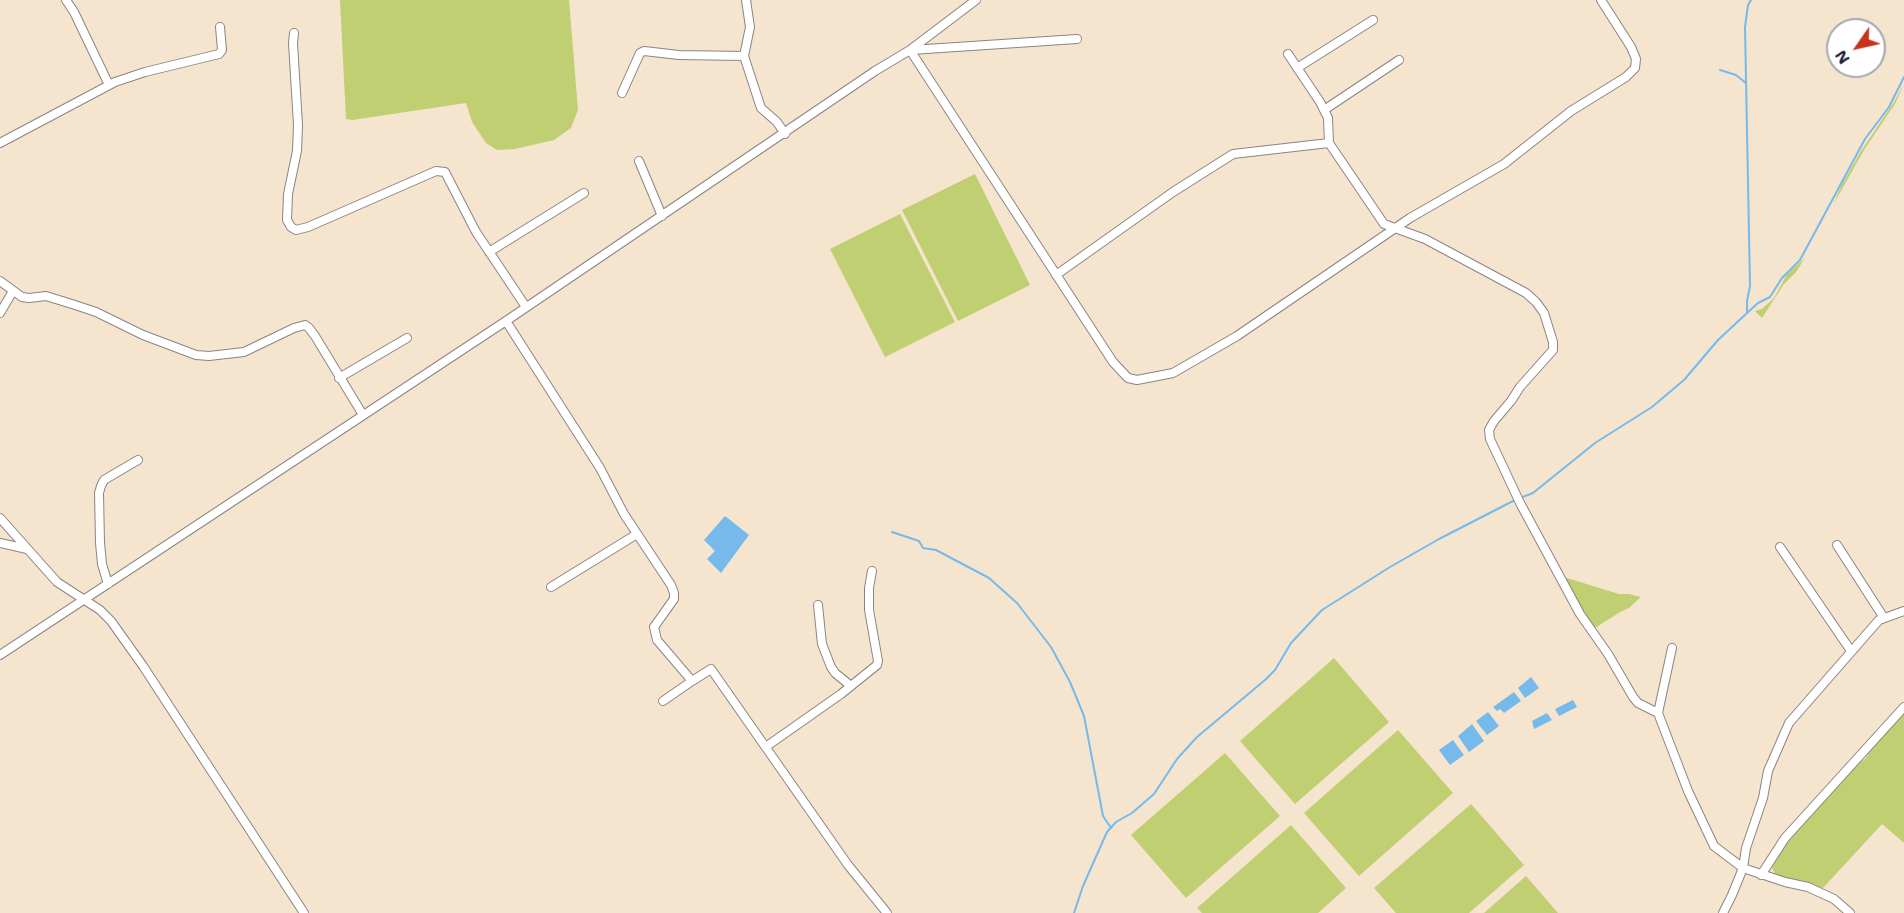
<!DOCTYPE html>
<style>
body{margin:0}
#map{position:relative;width:1904px;height:913px;overflow:hidden;background:#f5e5ce;font-family:"Shantell Sans",sans-serif}
canvas{display:block}
.north{position:absolute;left:1826px;top:18px;width:60px;height:60px;box-sizing:border-box;background:#fff;border:2px solid #a7a7b1;border-radius:50%;rotate:236deg;font-size:16px;font-weight:700;line-height:24px;text-align:center;color:#22223b}
.north::after{content:'';display:block;margin:auto;width:21px;height:27px;background:#c8321e;clip-path:polygon(50% 0,100% 100%,50% 72%,0 100%)}
</style>
<div id="map">
<canvas width="1904" height="913"></canvas>
<div class="north">N</div>
</div>
<script>
const g = document.querySelector('canvas').getContext('2d');
g.lineJoin = 'round';
function fill(path, color) { g.fillStyle = color; g.fill(path, 'evenodd'); }
const poly = rows => new Path2D(rows.map(r => 'M' + r).join(''));
function stroke(path, color, width, dash) { g.strokeStyle = color; g.lineWidth = width; g.lineCap = dash ? 'butt' : 'round'; g.setLineDash(dash || []); g.stroke(path); }
const green = poly([
 [340,0,569,0,578,110,571,128,554,140,515,149,497,150,486,143,472,122,466,103,352,120,346,119],
 [1904,83,1895,104,1864,150,1833,205,1841,186,1861,151,1894,102],
 [975,174,1030,285,958,321,902,210],
 [900,214,955,322,885,357,830,249],
 [1805,258,1796,272,1784,284,1762,318,1755,311,1762,309,1774,298,1787,274],
 [1567,578,1619,594,1629,594,1641,597,1629,608,1620,612,1595,628,1581,613,1564,580],
 [1334,658,1389,722,1295,804,1240,741],
 [1904,713,1904,843,1882,824,1823,888,1779,876,1774,873,1772,867,1789,839,1856,765,1865,759,1874,746],
 [1398,730,1453,793,1359,876,1304,813],
 [1225,753,1280,816,1186,898,1131,835],
 [1471,804,1524,865,1469,913,1396,913,1374,888],
 [1291,825,1346,888,1318,913,1202,913,1197,908],
 [1526,876,1558,913,1484,913]
]);
const water = poly([
 [725,516,749,535,721,573,707,559,715,551,704,540],
 [1531,677,1539,688,1525,698,1518,688],
 [1514,692,1521,701,1504,713,1500,709,1497,711,1493,707],
 [1573,700,1577,707,1559,716,1555,709],
 [1488,712,1499,726,1487,735,1476,721],
 [1547,713,1552,720,1534,729,1532,721],
 [1472,724,1484,741,1469,752,1458,736],
 [1453,740,1464,755,1450,765,1439,750]
]);
const stream = poly([
 [1720,70,1736,75,1746,83],
 [1747,313,1747,301,1750,286,1745,27,1748,5,1751,0],
 [1520,498,1533,493,1595,443,1652,407,1684,380,1718,340,1747,313,1758,303,1770,297,1782,278,1800,260,1865,139,1889,107,1904,77],
 [892,532,919,541,923,548,936,550,989,578,1017,603,1051,647,1070,682,1084,716,1103,816,1111,828],
 [1074,913,1083,886,1107,832,1116,822,1132,813,1154,794,1177,759,1197,737,1265,680,1275,670,1291,643,1322,610,1390,567,1439,539,1515,500]
]);
const minor = poly([
 [66,0,74,12,109,85],
 [746,0,750,27,744,56,761,108,777,122,785,134],
 [294,33,293,43,298,125,297,151,288,194,287,220,291,227,296,230,308,227,436,171,445,172,476,232,526,307],
 [910,50,1113,362,1128,378,1137,380,1173,373,1237,336,1410,218,1504,164,1571,111,1626,77,1635,68,1636,59,1631,47,1601,0],
 [911,50,1077,39],
 [1288,54,1320,102,1328,118,1329,143,1384,224,1425,239,1526,293,1536,302,1544,313,1553,342,1553,350,1520,387,1511,401,1494,421,1489,430,1490,439,1520,503,1580,614,1608,654,1633,697,1638,703,1658,713,1688,791,1714,846,1743,868,1785,882,1808,887,1834,899,1850,913],
 [1297,68,1373,20],
 [622,93,640,53,644,51,679,55,744,56],
 [1324,110,1399,60],
 [0,143,115,82,145,72,219,54,222,50,220,27],
 [639,161,662,216],
 [489,252,584,193],
 [1056,275,1173,192,1233,154,1329,143],
 [0,281,22,297,29,298,46,296,75,305,96,312,143,335,196,355,209,356,244,352,294,328,305,325,309,328,315,336,363,415],
 [0,313,13,291],
 [506,321,600,468,624,514,671,585,674,593,674,599,654,627,657,640,692,681,711,669,848,865,887,913],
 [339,378,407,338],
 [0,518,57,582,100,610,111,621,143,666,304,913],
 [0,543,27,549],
 [1837,545,1884,618],
 [1780,547,1851,651],
 [108,584,102,564,100,543,99,493,101,486,104,480,138,460],
 [551,587,637,534],
 [818,605,822,644,831,667,835,673,851,686],
 [0,655,506,321,875,71,910,50,976,0],
 [663,701,692,681],
 [1658,713,1672,648],
 [767,746,841,694,877,665,878,661,869,610,869,588,872,571],
 [1761,875,1785,838,1904,707],
 [1723,913,1732,895,1743,868,1746,848,1763,798,1768,771,1789,723,1879,620,1904,611]
]);
fill(green, '#c0cf72');
fill(water, '#76baec');
stroke(stream, '#76baec', 2);
stroke(minor, '#8c8484', 10);
stroke(minor, '#fff', 8);
</script>
